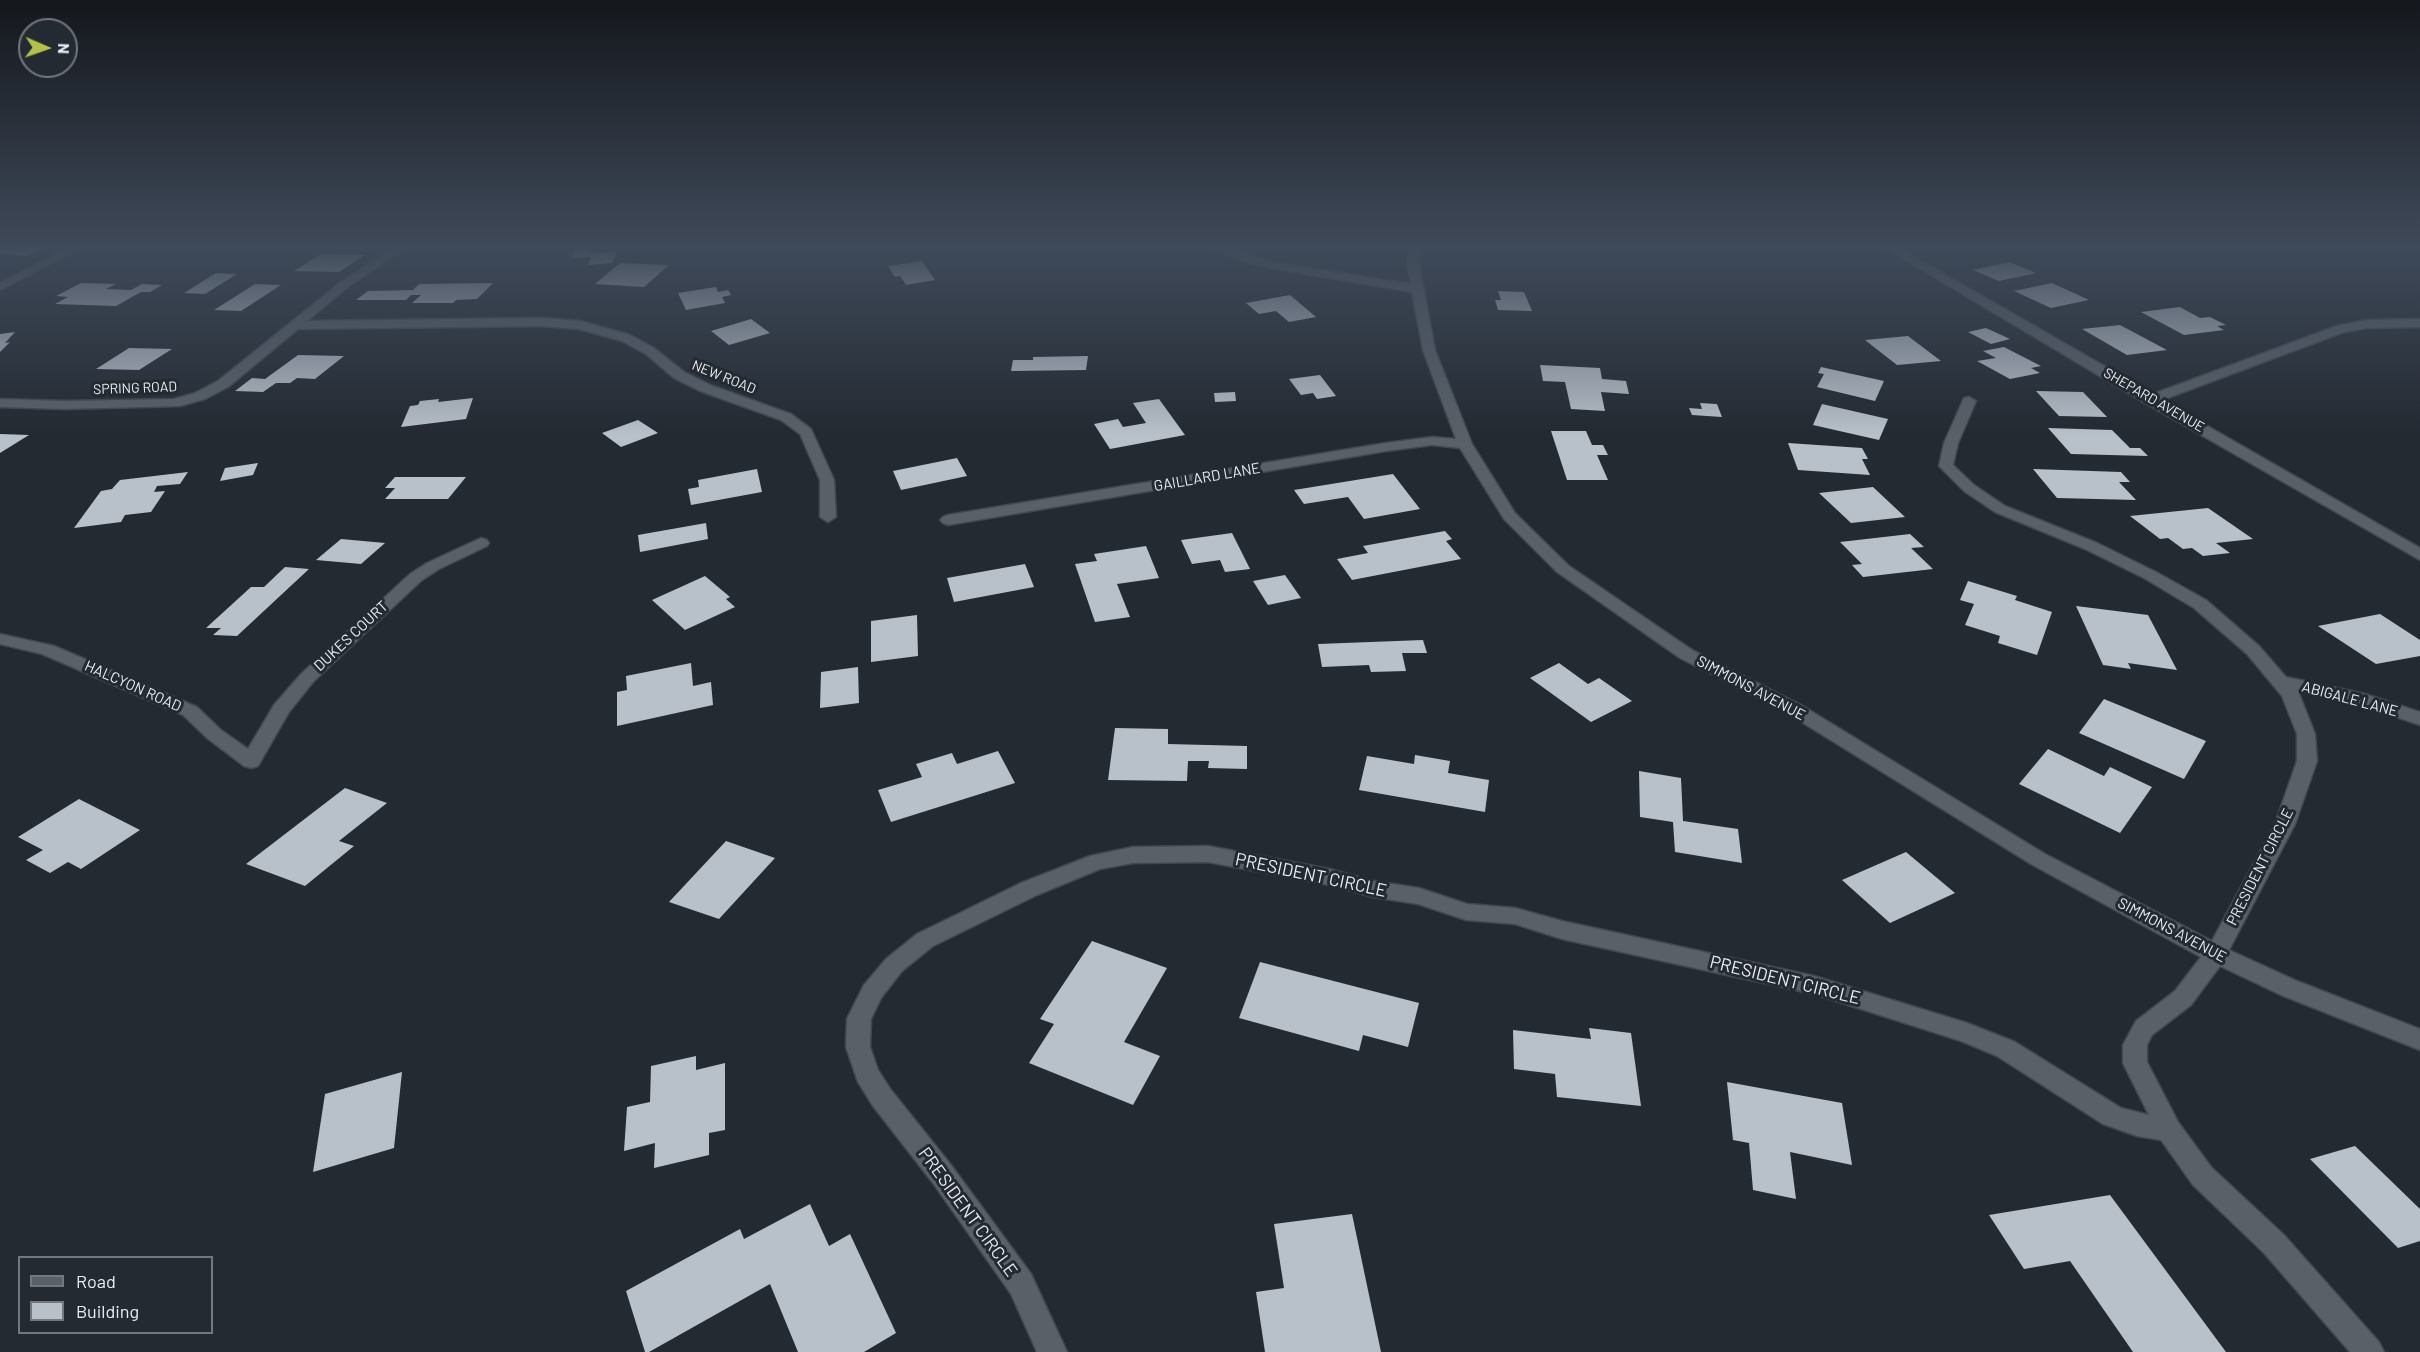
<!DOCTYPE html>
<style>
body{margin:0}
#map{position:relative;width:2420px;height:1352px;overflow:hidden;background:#242a32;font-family:Barlow,sans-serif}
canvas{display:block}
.legend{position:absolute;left:18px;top:1256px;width:195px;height:78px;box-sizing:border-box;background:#242a32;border:2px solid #73787f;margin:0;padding:8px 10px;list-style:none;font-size:18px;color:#e9edf2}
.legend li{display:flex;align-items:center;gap:12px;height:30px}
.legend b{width:30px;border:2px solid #73787f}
.north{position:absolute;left:18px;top:18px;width:60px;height:60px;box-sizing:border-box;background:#242a32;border:2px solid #73787f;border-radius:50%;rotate:92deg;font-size:16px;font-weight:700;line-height:24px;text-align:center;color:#e9edf2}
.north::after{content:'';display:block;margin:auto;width:21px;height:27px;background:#b4c24a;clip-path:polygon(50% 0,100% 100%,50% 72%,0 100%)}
</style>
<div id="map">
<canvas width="2420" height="1352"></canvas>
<ul class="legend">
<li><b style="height:8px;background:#596068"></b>Road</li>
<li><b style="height:16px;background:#b8c0c9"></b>Building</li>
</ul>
<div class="north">N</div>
</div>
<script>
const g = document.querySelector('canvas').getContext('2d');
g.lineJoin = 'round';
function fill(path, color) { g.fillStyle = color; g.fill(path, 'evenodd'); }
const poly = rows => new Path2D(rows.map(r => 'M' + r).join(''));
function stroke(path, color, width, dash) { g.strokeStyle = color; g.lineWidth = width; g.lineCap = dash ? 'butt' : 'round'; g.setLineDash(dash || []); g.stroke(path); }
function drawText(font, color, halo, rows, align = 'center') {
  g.font = font + ' Barlow,sans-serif'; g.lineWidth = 6; g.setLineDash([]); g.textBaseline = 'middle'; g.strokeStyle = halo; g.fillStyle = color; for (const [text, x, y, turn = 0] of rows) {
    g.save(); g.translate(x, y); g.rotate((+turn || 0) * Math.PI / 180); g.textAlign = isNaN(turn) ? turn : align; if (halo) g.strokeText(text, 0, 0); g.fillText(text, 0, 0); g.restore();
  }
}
const building = poly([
 [4,246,50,246,25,256,0,253,0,248],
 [590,249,589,253,617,251,612,263,588,265,591,257,571,258,575,251],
 [321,254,365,255,339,272,294,271],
 [922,261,935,280,906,285,900,276,895,277,888,266],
 [2009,262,2036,273,1999,281,1973,270],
 [620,263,669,265,644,287,595,284],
 [216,273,237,274,205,294,184,293],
 [81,283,116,284,106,289,131,290,142,284,162,285,150,292,141,292,116,306,55,304,68,297,56,296],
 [493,283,477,299,456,300,453,303,412,303,421,295,411,295,406,300,356,300,368,291,413,290,419,284],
 [2052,283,2089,300,2051,308,2014,291],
 [255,284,281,285,241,311,214,310],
 [716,287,718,292,728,290,731,295,722,297,725,303,686,310,678,293],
 [1498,291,1524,292,1532,311,1498,310,1495,300,1501,300],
 [1290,295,1316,317,1289,322,1276,311,1259,314,1246,303],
 [2180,307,2200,318,2210,317,2226,325,2217,326,2224,330,2184,335,2141,312],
 [751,319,770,333,729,345,711,331],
 [2120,325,2167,350,2127,355,2082,329],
 [1986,328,2010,339,1991,344,1968,332],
 [15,332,5,343,10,342,0,352,0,334],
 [1908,336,1941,361,1897,365,1865,340],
 [2004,347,2041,366,2031,368,2040,373,2010,379,1977,361,1996,358,1983,351],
 [129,348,172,349,139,370,96,369],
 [298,355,344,356,315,379,297,378,290,383,276,383,263,392,235,391,252,378,265,379],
 [1088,356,1086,370,1011,371,1013,360,1033,360,1033,357],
 [1540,365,1600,368,1602,379,1626,381,1629,394,1601,392,1605,411,1571,409,1565,382,1543,381],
 [1821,367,1884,381,1875,401,1817,387,1824,374,1818,373],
 [1320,375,1336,396,1317,399,1313,393,1301,395,1289,379],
 [2036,391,2083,392,2107,417,2059,416],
 [1235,392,1236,401,1215,402,1214,393],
 [473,398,466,419,401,427,410,406,418,405,420,401,439,399,438,402],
 [1159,399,1185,435,1110,449,1094,424,1118,419,1123,427,1146,423,1133,403],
 [1700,403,1717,404,1722,417,1692,415,1689,408,1702,409],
 [1822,404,1888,419,1879,440,1813,425],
 [638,420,658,433,621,447,602,433],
 [2048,428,2112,430,2130,448,2140,448,2148,456,2071,454],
 [1551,431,1586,431,1592,445,1603,445,1608,455,1597,455,1608,480,1567,480],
 [0,434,29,435,0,453],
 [1788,443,1862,448,1868,459,1862,459,1870,475,1798,470],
 [957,458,967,476,901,490,893,471],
 [258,463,253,475,220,481,225,468],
 [757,469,762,492,691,505,688,489,699,487,698,480],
 [2033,469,2121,472,2130,482,2119,482,2136,500,2057,498],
 [188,472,180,484,157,486,154,492,165,491,151,512,125,515,121,522,74,528,101,491,112,489,120,480],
 [1393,474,1420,509,1364,519,1348,497,1304,504,1294,490],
 [395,477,466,477,448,499,385,499,395,488,385,488],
 [1873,487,1905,517,1851,523,1819,493],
 [2208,508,2253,539,2216,543,2230,553,2203,556,2192,548,2183,549,2168,538,2160,539,2130,516],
 [706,523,708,539,640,552,638,535],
 [1445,531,1452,539,1446,541,1461,559,1352,580,1337,559,1368,553,1363,546],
 [1232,533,1250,569,1225,572,1220,560,1192,564,1181,540],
 [1910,534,1924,547,1911,548,1933,569,1863,577,1852,565,1862,564,1840,542],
 [341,539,385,543,361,564,316,560],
 [1146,546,1159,578,1117,584,1130,617,1095,622,1075,564,1097,561,1094,554],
 [1025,564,1034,587,954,602,947,578],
 [285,567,309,569,237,636,213,635,221,628,206,628,251,587,264,587],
 [1285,575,1301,598,1268,605,1253,581],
 [705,576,730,597,726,599,735,607,685,630,652,600],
 [1968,581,2017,596,2015,600,2052,612,2037,655,1998,643,2000,636,1965,625,1974,604,1960,600],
 [2076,606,2148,615,2177,670,2128,663,2131,669,2103,665],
 [2380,614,2420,640,2420,656,2376,664,2318,626],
 [917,615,918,656,871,662,871,621],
 [1423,640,1427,653,1402,653,1406,671,1371,672,1369,665,1322,667,1318,644],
 [691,663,693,686,711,682,713,705,617,726,617,692,627,690,626,676],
 [1559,663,1588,684,1599,678,1632,701,1591,722,1530,678],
 [858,667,859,703,820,708,821,672],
 [2104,699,2206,741,2184,779,2079,733],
 [1115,728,1168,729,1168,744,1247,746,1247,769,1208,768,1209,761,1188,761,1187,781,1108,780],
 [2048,749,2104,776,2110,767,2152,787,2120,833,2019,784],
 [998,751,1015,783,891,822,878,790,922,777,916,764,952,753,957,764],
 [1415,755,1450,761,1448,773,1489,780,1485,812,1359,790,1367,756,1414,764],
 [1639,771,1681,778,1683,821,1738,829,1742,863,1675,852,1673,822,1640,817],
 [345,788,387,803,339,841,354,846,305,886,246,864],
 [79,799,140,830,81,869,68,862,50,873,26,860,43,850,18,837],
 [726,841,775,858,719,919,669,902],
 [1906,852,1955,893,1890,923,1842,880],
 [1092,941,1167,968,1124,1042,1160,1056,1133,1105,1029,1063,1054,1024,1040,1019],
 [1260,962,1419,1003,1408,1047,1363,1035,1359,1051,1239,1018],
 [1589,1028,1631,1033,1641,1106,1557,1097,1555,1074,1514,1069,1513,1030,1591,1039],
 [696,1056,696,1070,725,1063,725,1130,709,1133,709,1155,654,1168,655,1143,624,1151,627,1107,650,1102,651,1066],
 [402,1072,394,1148,313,1172,325,1094],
 [1727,1082,1842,1103,1852,1165,1790,1152,1796,1199,1753,1190,1749,1143,1733,1140],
 [2355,1146,2420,1209,2420,1241,2398,1248,2310,1159],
 [2110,1195,2226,1352,2133,1352,2070,1261,2024,1269,1989,1215],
 [810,1204,829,1246,850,1234,896,1333,864,1352,798,1352,770,1284,649,1352,645,1352,626,1291,740,1229,744,1239],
 [1352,1214,1381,1352,1265,1352,1256,1292,1284,1288,1274,1224]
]);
const minor = poly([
 [72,246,85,246,0,290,0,283,72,246],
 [397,246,409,246,349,286,307,321,541,318,580,321,630,335,654,348,684,372,710,385,791,414,811,429,834,480,836,517,828,522,820,517,820,480,800,434,781,420,700,391,674,378,646,354,622,341,579,329,541,326,298,329,228,387,205,399,180,406,65,409,0,407,0,399,65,401,174,399,195,393,218,381,341,282,397,246],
 [1206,246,1221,246,1270,262,1411,284,1407,264,1411,246,1421,246,1419,264,1435,350,1472,444,1515,513,1569,566,1692,650,1801,705,2045,854,2212,941,2275,824,2297,761,2297,734,2282,696,2247,654,2194,608,2144,578,2085,549,1995,512,1964,491,1939,466,1944,443,1964,398,1969,397,1976,401,1958,443,1953,465,1974,485,2005,506,2097,543,2156,572,2206,600,2259,646,2286,677,2365,694,2420,712,2420,725,2355,703,2298,691,2315,734,2317,761,2295,824,2229,950,2297,981,2420,1029,2420,1050,2281,995,2220,966,2191,1005,2152,1035,2147,1045,2147,1062,2178,1122,2211,1167,2284,1235,2379,1342,2384,1352,2350,1352,2264,1253,2193,1185,2161,1140,2137,1136,2103,1124,1997,1056,1961,1041,1814,994,1562,939,1515,924,1466,920,1418,904,1373,897,1329,885,1208,862,1133,863,1100,869,1037,895,933,946,902,971,881,998,871,1019,870,1047,878,1070,891,1090,951,1165,1031,1274,1067,1352,1037,1352,1011,1294,933,1183,873,1106,858,1082,846,1047,847,1019,864,985,886,959,917,934,1021,883,1090,856,1133,847,1208,846,1329,869,1373,881,1419,888,1467,904,1515,908,1562,921,1814,976,1967,1023,2015,1042,2121,1108,2149,1115,2123,1063,2123,1045,2136,1021,2175,991,2201,957,2031,864,1787,713,1680,658,1557,572,1504,519,1460,448,1432,445,1386,451,948,525,943,523,940,520,943,517,948,515,1386,443,1432,437,1456,439,1423,350,1412,292,1270,268,1245,262,1206,246],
 [1882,246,1895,246,2153,394,2337,326,2367,320,2420,319,2420,327,2367,328,2344,332,2162,400,2420,548,2420,560,2145,403,1882,246],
 [481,538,487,540,489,543,487,546,439,569,422,580,313,682,289,712,258,766,251,768,244,766,207,738,183,715,42,654,0,644,0,634,54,646,197,707,221,730,248,749,274,705,301,674,410,574,427,563,481,538]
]);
const farStreetnames = [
 ["NEW ROAD",724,377,22],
 ["SPRING ROAD",135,388,-2],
 ["SHEPARD AVENUE",2154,400,30]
];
const streetNames = [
 ["GAILLARD LANE",1207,477,-10],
 ["DUKES COURT",351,636,-43],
 ["HALCYON ROAD",133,686,24],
 ["SIMMONS AVENUE",1751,688,28],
 ["ABIGALE LANE",2350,699,15],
 ["PRESIDENT CIRCLE",2260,867,-63],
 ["SIMMONS AVENUE",2172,930,28]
];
const nearStreetnames = [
 ["PRESIDENT CIRCLE",1311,875,12],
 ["PRESIDENT CIRCLE",1785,980,14],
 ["PRESIDENT CIRCLE",968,1212,54]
];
fill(building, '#b8c0c9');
stroke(minor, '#42474d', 3);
fill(minor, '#596068');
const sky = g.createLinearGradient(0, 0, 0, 435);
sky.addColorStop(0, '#14171c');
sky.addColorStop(0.57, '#3f4a5a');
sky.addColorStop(1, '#3f4a5a00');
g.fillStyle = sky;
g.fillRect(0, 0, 2420, 435);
drawText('14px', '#e9edf2', '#242a32', farStreetnames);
drawText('15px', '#e9edf2', '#242a32', streetNames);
drawText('18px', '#e9edf2', '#242a32', nearStreetnames);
</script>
